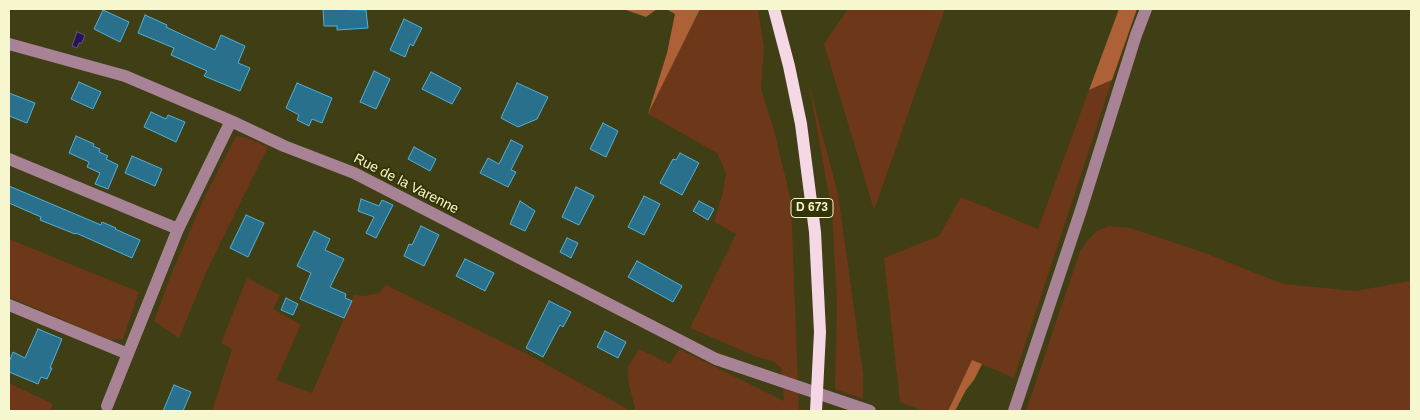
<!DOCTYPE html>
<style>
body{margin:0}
#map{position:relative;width:1420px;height:420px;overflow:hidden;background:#403e14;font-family:Helvetica,sans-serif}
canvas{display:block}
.frame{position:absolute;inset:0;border:10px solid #f6f7cf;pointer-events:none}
</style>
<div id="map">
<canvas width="1420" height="420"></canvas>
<div class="frame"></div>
</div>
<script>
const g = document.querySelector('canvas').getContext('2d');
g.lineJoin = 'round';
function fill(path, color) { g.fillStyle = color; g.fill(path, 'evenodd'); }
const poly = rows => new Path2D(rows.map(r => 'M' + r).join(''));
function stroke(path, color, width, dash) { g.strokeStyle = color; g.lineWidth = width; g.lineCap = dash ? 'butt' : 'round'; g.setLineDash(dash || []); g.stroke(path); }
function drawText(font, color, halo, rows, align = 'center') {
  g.font = font + ' Helvetica,sans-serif'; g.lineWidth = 4; g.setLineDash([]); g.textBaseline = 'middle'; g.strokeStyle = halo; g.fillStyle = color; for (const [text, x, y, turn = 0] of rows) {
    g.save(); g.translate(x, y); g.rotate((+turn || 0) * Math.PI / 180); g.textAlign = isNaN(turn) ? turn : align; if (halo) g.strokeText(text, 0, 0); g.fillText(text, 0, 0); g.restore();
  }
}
const green = poly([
 [700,9,758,9,764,47,761,89,774,130,791,201,799,411,633,411,635,408,628,381,628,367,639,349,670,364,679,349,784,401,781,368,773,361,757,357,690,328,736,234,714,222,723,192,726,173,717,153,648,114],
 [848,9,945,9,874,210,824,44],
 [1112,80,1014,378,972,360,948,411,924,411,900,402,884,258,939,236,961,197,1038,229,1089,90],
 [809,84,838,194,863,373,863,399,835,389,837,303,832,212],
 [236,136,247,138,268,147,207,270,179,338,154,321,169,280,204,198],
 [1109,226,1130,228,1205,253,1283,284,1355,291,1411,281,1411,411,1026,411,1080,251,1087,241,1097,231],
 [9,239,139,292,123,339,110,340,9,297],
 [247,278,280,295,273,309,301,325,276,380,312,393,354,295,364,296,379,293,386,285,529,355,631,411,212,411,232,349,221,343],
 [9,383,53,404,50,411,9,411]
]);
const forest = poly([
 [623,9,657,9,646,17],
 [666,9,700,9,648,114,667,53,675,14],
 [1119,9,1137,9,1112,80,1089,90],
 [972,360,982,364,974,380,966,390,955,411,948,411]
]);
const water = poly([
 [77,32,85,35,82,43,79,43,77,48,72,46,77,32]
]);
const building = poly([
 [323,9,366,10,368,28,337,30,337,26,324,26,323,9],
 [103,10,129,22,120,42,94,29,103,10],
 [145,15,167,25,166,27,215,50,221,35,245,46,238,63,250,68,240,91,204,76,207,71,171,55,174,48,138,33,145,15],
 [404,19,422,28,413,46,410,44,405,57,390,50,404,19],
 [374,71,390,79,376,109,360,102,374,71],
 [431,72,461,88,452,104,422,89,431,72],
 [79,82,101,92,93,109,71,99,79,82],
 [297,83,332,98,322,123,312,119,309,126,297,120,299,115,286,108,297,83],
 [517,83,548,97,537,119,518,127,501,118,517,83],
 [9,93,35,103,27,123,9,116,9,93],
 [151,112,166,119,168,115,185,122,176,142,144,127,151,112],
 [603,123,618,131,606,157,590,149,603,123],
 [76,136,94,144,93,146,100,149,99,152,108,156,106,159,118,165,108,189,95,184,100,173,87,167,89,162,69,153,76,136],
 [511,140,523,146,511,170,516,172,508,187,480,173,488,158,499,164,511,140],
 [414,147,436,159,430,171,408,159,414,147],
 [680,153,699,163,682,195,660,183,673,159,676,160,680,153],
 [132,156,162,169,155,186,125,173,132,156],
 [9,186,101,225,102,222,116,228,115,229,140,240,132,258,76,233,75,234,40,220,41,217,9,203,9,186],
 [576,187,594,196,579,225,562,217,576,187],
 [644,196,660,204,644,235,628,227,644,196],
 [361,199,379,206,382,200,393,205,376,238,366,233,374,217,358,211,361,199],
 [520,201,535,211,525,231,510,224,520,201],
 [699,201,714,209,708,220,693,211,699,201],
 [246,215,264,223,248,257,230,248,246,215],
 [421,226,439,235,424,266,404,256,409,244,412,245,421,226],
 [314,231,330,239,325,250,344,259,330,287,346,294,345,298,352,301,344,318,300,299,311,273,297,266,314,231],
 [567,238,578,243,571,258,560,252,567,238],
 [465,259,494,273,485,291,456,276,465,259],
 [637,261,682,286,673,302,628,277,637,261],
 [286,298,298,304,293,315,281,310,286,298],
 [549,301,571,312,563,327,560,325,543,357,526,348,549,301],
 [38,329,62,339,50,368,52,368,47,379,41,377,38,384,9,372,9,362,13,352,25,358,38,329],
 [605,331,626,342,618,358,597,347,605,331],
 [174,385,191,392,183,411,163,411,174,385]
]);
const minor = poly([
 [9,44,125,76,165,93,231,121,284,146,354,173,716,359,870,411],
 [9,159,178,229],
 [9,305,128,354],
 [107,406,178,229,231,121],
 [1014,411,1081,210,1136,35,1146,9]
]);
const major = poly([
 [774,9,789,66,801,124,815,232,820,332,816,411]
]);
const shields = [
 [812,208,42]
];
const shieldNames = [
 ["D 673",812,208]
];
const streetNames = [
 ["Rue de la Varenne",406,184,27]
];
fill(green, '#6d3719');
fill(forest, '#ae6036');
fill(water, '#251258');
stroke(water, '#64577c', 1);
fill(building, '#28708b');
stroke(building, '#54b0d6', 1);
stroke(minor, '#a88295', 12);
stroke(major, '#f6d7e5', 12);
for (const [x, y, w] of shields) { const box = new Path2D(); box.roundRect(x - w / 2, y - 9.5, w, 19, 4); g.fillStyle = '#353407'; g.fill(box); stroke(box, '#f6f7cf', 1); }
drawText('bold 12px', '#f6f7cf', null, shieldNames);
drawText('14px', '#f6f7cf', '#353407', streetNames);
</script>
